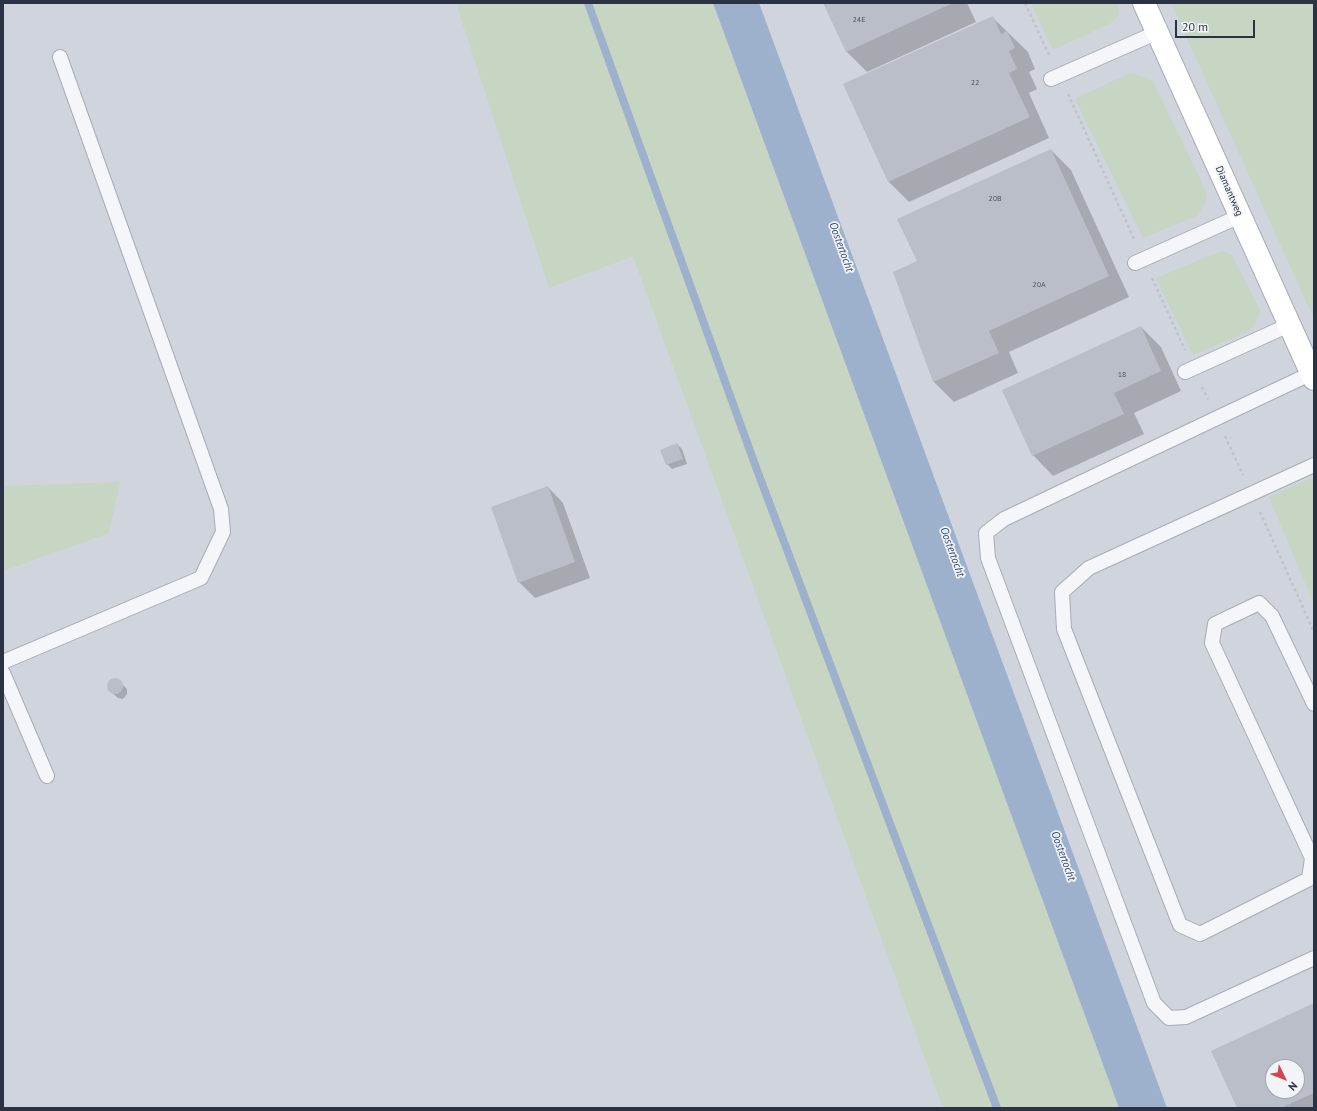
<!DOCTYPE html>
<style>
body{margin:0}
#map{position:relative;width:1317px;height:1111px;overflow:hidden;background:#e2e5eb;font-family:"PT Sans",sans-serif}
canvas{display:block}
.frame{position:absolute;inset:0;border:4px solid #2a3244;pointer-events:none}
.north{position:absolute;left:1265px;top:1059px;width:40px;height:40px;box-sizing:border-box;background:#f2f4f8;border:1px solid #a2a6b0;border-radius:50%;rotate:133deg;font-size:11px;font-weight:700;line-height:16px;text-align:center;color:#2a3244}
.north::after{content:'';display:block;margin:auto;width:14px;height:18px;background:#d24553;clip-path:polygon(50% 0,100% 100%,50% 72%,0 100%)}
.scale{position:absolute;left:1175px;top:20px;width:80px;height:18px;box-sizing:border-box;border:2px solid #2a3244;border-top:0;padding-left:5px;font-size:12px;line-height:14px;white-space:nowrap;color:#2a3244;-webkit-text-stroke:3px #f2f4f8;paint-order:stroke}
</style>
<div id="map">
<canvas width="1317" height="1111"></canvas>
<div class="frame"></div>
<div class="north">N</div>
<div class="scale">20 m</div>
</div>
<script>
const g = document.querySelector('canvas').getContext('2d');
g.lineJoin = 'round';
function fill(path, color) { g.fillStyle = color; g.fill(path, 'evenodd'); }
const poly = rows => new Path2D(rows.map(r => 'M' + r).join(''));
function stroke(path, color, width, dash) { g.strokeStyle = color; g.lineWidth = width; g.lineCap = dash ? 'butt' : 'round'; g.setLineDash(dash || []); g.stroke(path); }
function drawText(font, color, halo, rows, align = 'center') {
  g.font = font + ' "PT Sans",sans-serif'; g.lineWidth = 3.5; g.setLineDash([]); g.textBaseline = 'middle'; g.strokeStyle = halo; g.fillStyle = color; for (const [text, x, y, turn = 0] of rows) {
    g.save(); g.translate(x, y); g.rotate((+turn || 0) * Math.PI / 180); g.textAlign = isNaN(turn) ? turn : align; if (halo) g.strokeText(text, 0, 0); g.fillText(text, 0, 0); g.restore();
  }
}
const built = poly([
 [3,3,1314,3,1314,1108,3,1108],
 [1273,1067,1297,1067,1297,1091,1273,1091]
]);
const green = poly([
 [456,3,713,3,1119,1108,943,1108,633,256,549,288],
 [1031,3,1118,3,1119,15,1111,23,1053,50],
 [1171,3,1314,3,1314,319],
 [1130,73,1152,80,1200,178,1206,193,1205,204,1196,216,1143,238,1075,99],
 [1221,251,1231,254,1260,310,1254,326,1245,333,1193,355,1156,278],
 [1314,477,1314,604,1269,497],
 [120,482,109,533,3,571,3,486]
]);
const water = poly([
 [713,3,759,3,1167,1108,1119,1108]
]);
const shadow = poly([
 [824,3,967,3,976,22,867,72,847,52],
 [992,17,1028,52,1035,69,1029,72,1037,89,1029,93,1049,138,909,202,889,182,845,85],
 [1051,150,1071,170,1129,297,1009,352,1018,373,954,402,934,382,894,273,918,262],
 [1141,327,1161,347,1181,391,1134,413,1144,434,1053,476,1033,455],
 [677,444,682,449,687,464,672,469,667,464],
 [548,487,563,503,590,578,535,598,519,582],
 [113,680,118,680,127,689,127,694,123,699,118,698,108,689,110,681],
 [1314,1005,1314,1108,1238,1108],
 [1273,1067,1297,1067,1297,1091,1273,1091]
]);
const stream = poly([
 [588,3,757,470,997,1108]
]);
const building = poly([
 [823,3,953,3,846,52],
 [993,16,1001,34,1007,31,1015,48,1009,51,1017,69,1009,73,1030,117,888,182,843,84],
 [1051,149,1109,276,989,331,999,353,933,382,893,272,917,261,897,219],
 [1141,326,1161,371,1114,393,1124,414,1032,456,1002,390],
 [677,443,683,459,666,465,660,450],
 [548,486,575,562,518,583,491,507],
 '107 686a8 8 0 1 1 16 0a8 8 0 1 1-16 0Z',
 [1314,1003,1314,1093,1281,1108,1237,1108,1211,1051],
 [1273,1067,1297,1067,1297,1091,1273,1091]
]);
const path = poly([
 [1025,3,1050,57],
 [1068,94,1135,241],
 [1152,278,1185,350],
 [1202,387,1208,399],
 [1225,436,1243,475],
 [1260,512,1314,632]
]);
const lane = poly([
 [1051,79,1158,32],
 [1135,263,1240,216],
 [1185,372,1289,325],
 [1312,373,1004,519,986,533,988,558,1154,1003,1169,1018,1186,1017,1314,958],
 [1314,465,1089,568,1062,592,1064,629,1180,925,1200,934,1309,879,1312,858,1212,643,1215,624,1259,603,1272,616,1314,704],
 [3,662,201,578,223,532,221,509,60,57],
 [3,673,47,776]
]);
const secondary = poly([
 [1144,3,1314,379]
]);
const numberNames = [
 ["24E",859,20],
 ["22",975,83],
 ["20B",995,199],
 ["20A",1039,285],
 ["18",1122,375]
];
const streetNames = [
 ["Diamantweg",1229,191,66]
];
const waterNames = [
 ["Oostertocht",841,247,70],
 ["Oostertocht",952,552,70],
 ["Oostertocht",1063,856,70]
];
fill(built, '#d0d4dd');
fill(green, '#c7d5c3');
fill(water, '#9db1cc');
fill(shadow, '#0003');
stroke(stream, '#9db1cc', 8);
fill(building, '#b9bec9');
stroke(lane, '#a7acb6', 16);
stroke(secondary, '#a7acb6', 24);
stroke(path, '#c0c3ca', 2.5, [3, 3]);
stroke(lane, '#f5f6f9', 14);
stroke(secondary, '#fff', 22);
drawText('8px', '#4e5565', null, numberNames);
drawText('10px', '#2a3244', '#f2f4f8', streetNames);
drawText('italic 11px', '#324e79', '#f2f4f8', waterNames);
</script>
